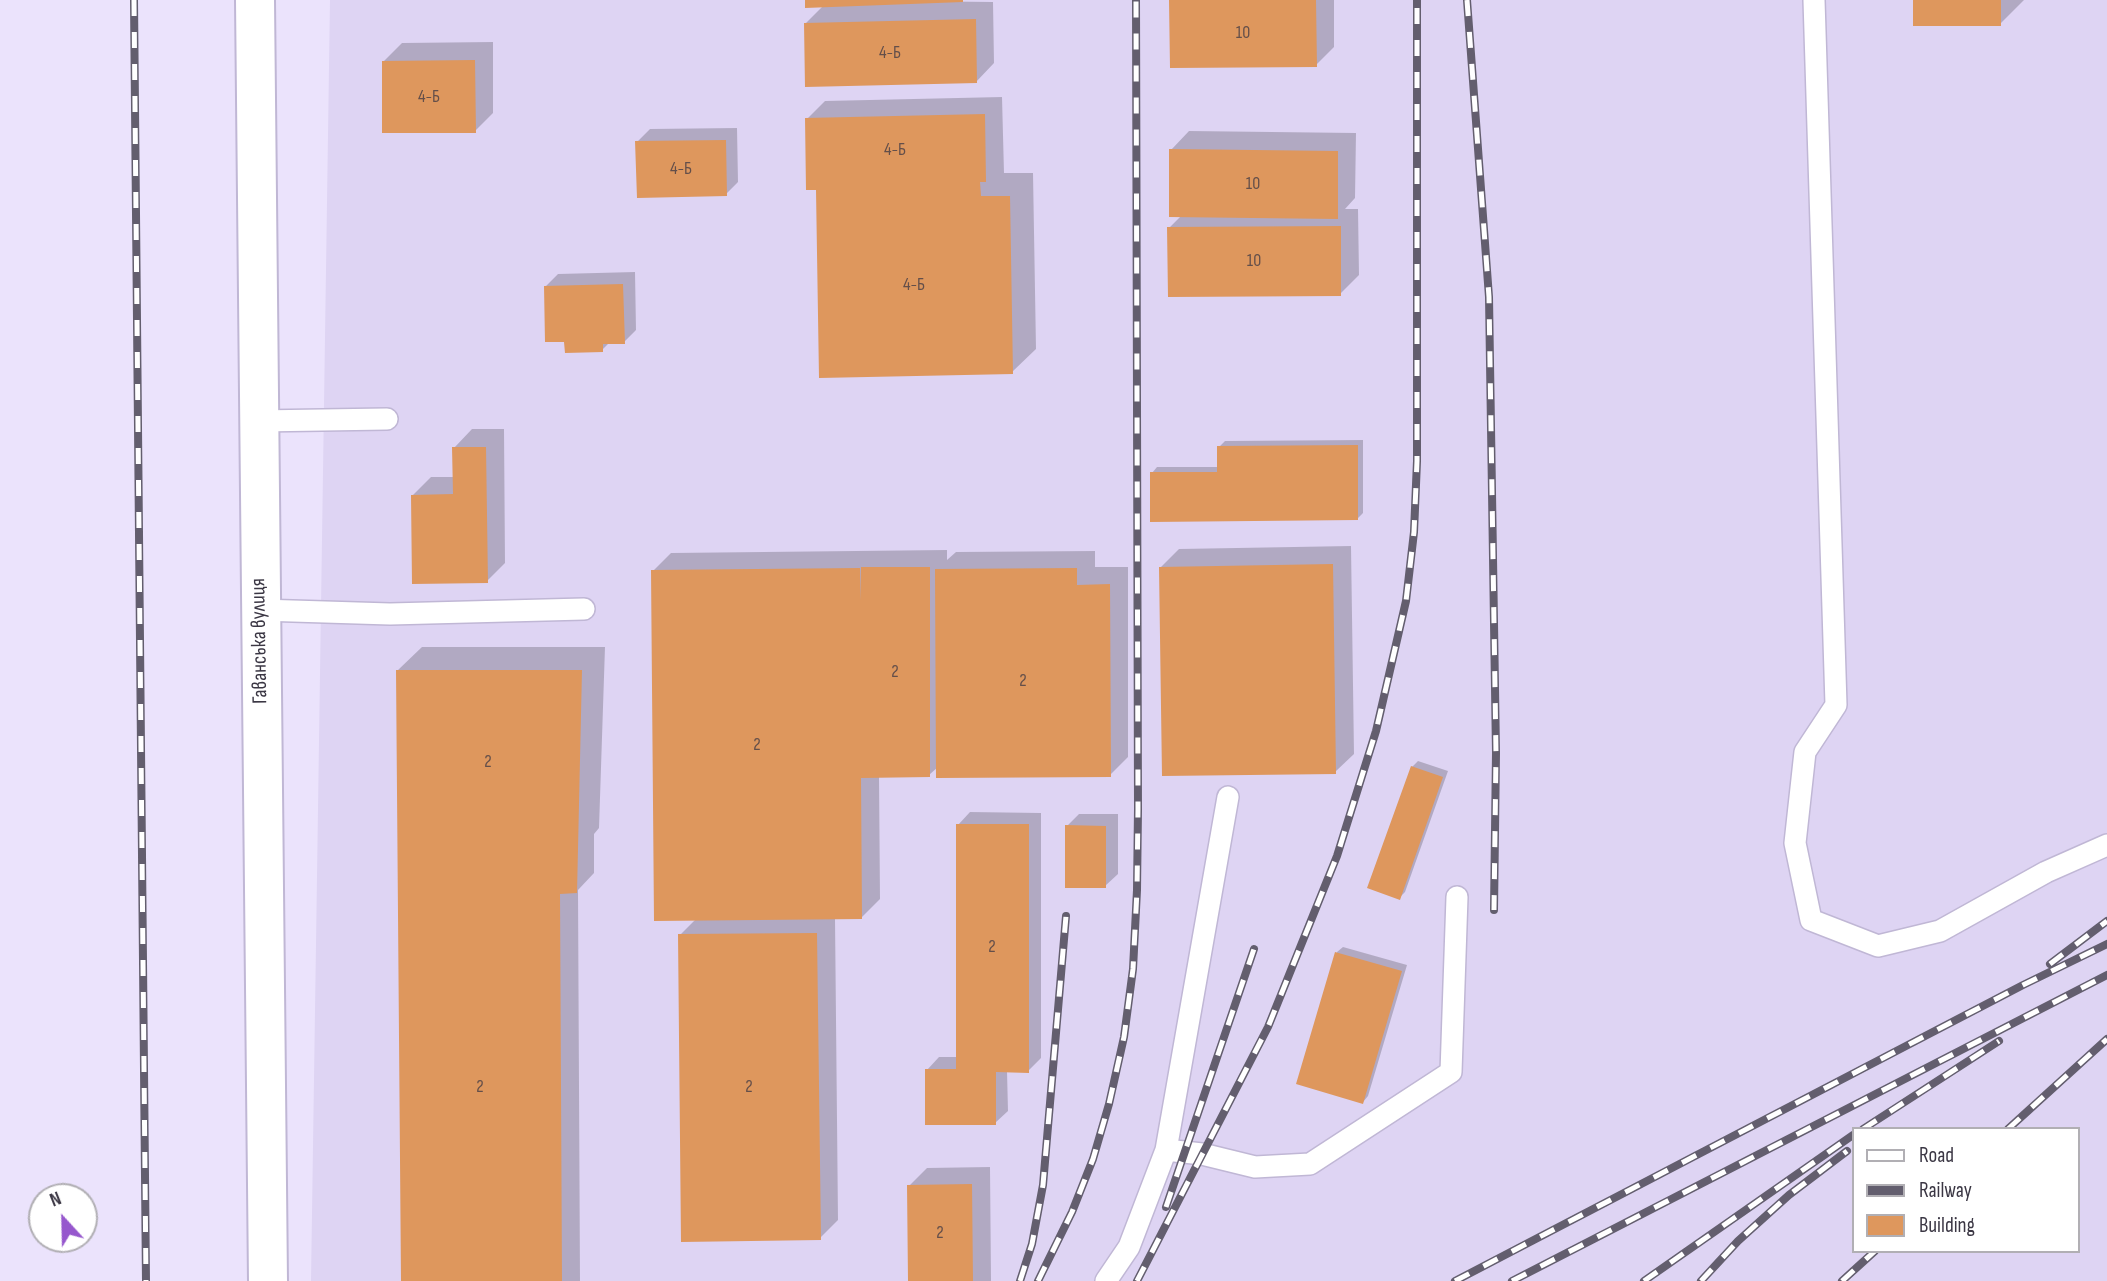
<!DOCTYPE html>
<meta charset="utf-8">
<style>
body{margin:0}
#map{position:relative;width:2107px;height:1281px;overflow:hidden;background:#ebe3fc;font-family:"Sofia Sans Condensed",sans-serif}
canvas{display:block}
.legend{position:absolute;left:1852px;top:1127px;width:228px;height:126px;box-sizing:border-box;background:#fff;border:2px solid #b1afb4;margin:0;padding:9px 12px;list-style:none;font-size:21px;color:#3b3744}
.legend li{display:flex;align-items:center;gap:14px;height:35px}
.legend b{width:35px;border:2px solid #b1afb4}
.north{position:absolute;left:28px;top:1183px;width:70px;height:70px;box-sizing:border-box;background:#fff;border:2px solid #b1afb4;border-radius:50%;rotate:338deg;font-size:19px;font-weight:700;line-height:28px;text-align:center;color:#3b3744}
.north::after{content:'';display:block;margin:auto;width:24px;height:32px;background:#9657cd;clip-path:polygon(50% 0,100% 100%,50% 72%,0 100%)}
</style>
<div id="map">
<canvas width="2107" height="1281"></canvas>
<ul class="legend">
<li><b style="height:9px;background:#fff"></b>Road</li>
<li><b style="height:9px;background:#635e6e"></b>Railway</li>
<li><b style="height:19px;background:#de975d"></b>Building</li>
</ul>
<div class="north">N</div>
</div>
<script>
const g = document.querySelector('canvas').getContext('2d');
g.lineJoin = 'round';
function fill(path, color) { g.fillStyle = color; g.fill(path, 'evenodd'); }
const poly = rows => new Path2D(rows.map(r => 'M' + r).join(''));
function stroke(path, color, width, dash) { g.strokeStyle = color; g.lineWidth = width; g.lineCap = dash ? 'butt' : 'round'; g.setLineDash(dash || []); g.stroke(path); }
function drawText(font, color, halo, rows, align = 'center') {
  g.font = font + ' "Sofia Sans Condensed",sans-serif'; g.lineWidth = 6; g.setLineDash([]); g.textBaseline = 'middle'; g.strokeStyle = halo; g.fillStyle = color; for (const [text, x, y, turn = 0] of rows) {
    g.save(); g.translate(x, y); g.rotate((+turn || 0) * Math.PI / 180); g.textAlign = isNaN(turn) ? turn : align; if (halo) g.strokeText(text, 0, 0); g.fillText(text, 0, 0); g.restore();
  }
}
const built = poly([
 [330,0,2107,0,2107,1281,311,1281],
 [1853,1129,2077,1129,2077,1251,1853,1251]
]);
const shadow = poly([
 [807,0,993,2,994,63,976,82,806,23,823,6],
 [1171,0,1334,0,1334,47,1316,65],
 [1915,0,2024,0,2000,24],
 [493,42,493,113,475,131,383,62,402,43],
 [1002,97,1004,173,1033,173,1036,349,1012,372,818,185,807,119,825,101],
 [737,128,738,182,726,194,637,142,650,129],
 [1189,131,1356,133,1355,198,1345,209,1358,209,1359,275,1340,294,1169,228,1182,215,1171,150],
 [635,272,636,330,624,342,610,342,602,350,546,286,558,274],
 [472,429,504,429,505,563,487,581,412,496,431,477,454,477,454,448],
 [1363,440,1363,513,1357,519,1152,473,1157,467,1219,467,1219,447,1225,441],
 [1351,546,1354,754,1335,772,1160,568,1179,549],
 [947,550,947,560,956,552,1095,551,1095,567,1128,567,1128,757,1110,775,938,767,929,775,879,776,880,899,862,917,835,918,838,1220,820,1238,680,935,696,919,653,571,671,553],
 [422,647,605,647,599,828,594,834,594,873,578,890,580,1281,403,1281,398,670],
 [1418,761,1448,771,1405,892,1399,898,1412,767],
 [970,812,1041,813,1041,1058,1028,1071,1007,1071,1008,1111,995,1123,927,1070,939,1057,958,1057,958,825],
 [1079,814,1118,814,1118,874,1105,886,1067,826],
 [1343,947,1407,965,1368,1096,1363,1102,1298,1083,1337,952],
 [990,1167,991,1281,910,1281,909,1186,927,1168]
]);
const building = poly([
 [805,0,963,0,963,2,805,8],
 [1169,0,1316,0,1317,67,1170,68],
 [1913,0,2001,0,2001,26,1913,26],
 [976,19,977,83,805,87,804,23],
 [475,60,476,133,382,133,382,61],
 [985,114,986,182,980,182,981,196,1010,196,1013,374,819,378,816,190,806,190,805,118],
 [726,140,727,196,637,198,635,141],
 [1169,149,1338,151,1338,219,1169,217],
 [1341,226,1341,296,1168,297,1167,227],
 [623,284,625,344,603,344,603,352,565,353,564,342,545,342,544,286],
 [1358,445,1358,520,1150,522,1150,472,1217,472,1217,446],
 [452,447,486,447,488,583,412,584,411,495,453,494],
 [1333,564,1336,774,1162,776,1159,567],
 [861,567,930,567,930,777,861,778,862,919,654,921,651,570,860,568,861,601],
 [1077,568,1077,585,1110,584,1111,777,936,778,935,569],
 [396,670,582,670,577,893,560,894,562,1281,401,1281],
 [1411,766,1443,777,1400,900,1367,888],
 [956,824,1029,824,1029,1073,996,1072,996,1125,925,1125,925,1069,956,1069],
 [1065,825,1106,826,1106,888,1065,888],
 [817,933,821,1240,681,1242,678,934],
 [1335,952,1402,971,1363,1104,1296,1084],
 [972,1184,973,1281,908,1281,907,1185]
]);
const service = poly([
 [1814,0,1836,705,1805,752,1795,843,1811,920,1878,946,1940,931,2046,872,2107,845],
 [258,421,387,419],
 [260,610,390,614,584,609],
 [1166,1150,1202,1154,1255,1167,1310,1164,1451,1072,1457,897],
 [1106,1281,1129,1247,1166,1150,1228,797]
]);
const tertiary = poly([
 [255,0,268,1281]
]);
const rail = poly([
 [134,0,146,1281],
 [1467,0,1489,297,1496,753,1494,910],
 [2050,964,2107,921],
 [1863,1129,1999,1041],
 [2008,1129,2107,1039],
 [1166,1207,1254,949],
 [1020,1281,1032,1244,1043,1185,1066,916],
 [1038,1281,1072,1212,1093,1159,1109,1104,1124,1037,1133,969,1137,890,1138,809,1136,0],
 [1137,1281,1268,1027,1337,856,1376,731,1406,601,1414,532,1417,461,1417,0],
 [1455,1281,2023,985,2107,944],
 [1512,1281,2107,975],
 [1644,1281,1853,1135],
 [1701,1281,1738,1241,1789,1195,1847,1151],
 [1842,1281,1875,1251]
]);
const numberNames = [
 ["10",1243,33],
 ["4-Б",890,53],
 ["4-Б",429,97],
 ["4-Б",895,150],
 ["4-Б",681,169],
 ["10",1253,184],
 ["10",1254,261],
 ["4-Б",914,285],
 ["2",895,672],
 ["2",1023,681],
 ["2",757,745],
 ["2",488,762],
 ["2",992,947],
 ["2",480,1087],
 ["2",749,1087],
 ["2",940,1233]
];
const streetNames = [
 ["Гаванська вулиця",260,641,-91]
];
fill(built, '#ded4f3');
fill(shadow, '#0003');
fill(building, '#de975d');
stroke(service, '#c0b7d5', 24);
stroke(tertiary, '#c0b7d5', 42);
stroke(service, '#fff', 21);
stroke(tertiary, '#fff', 38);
stroke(rail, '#635e6e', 8);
stroke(rail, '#fff', 5, [16]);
drawText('18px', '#644f4a', null, numberNames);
drawText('21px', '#3b3744', '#fff', streetNames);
</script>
